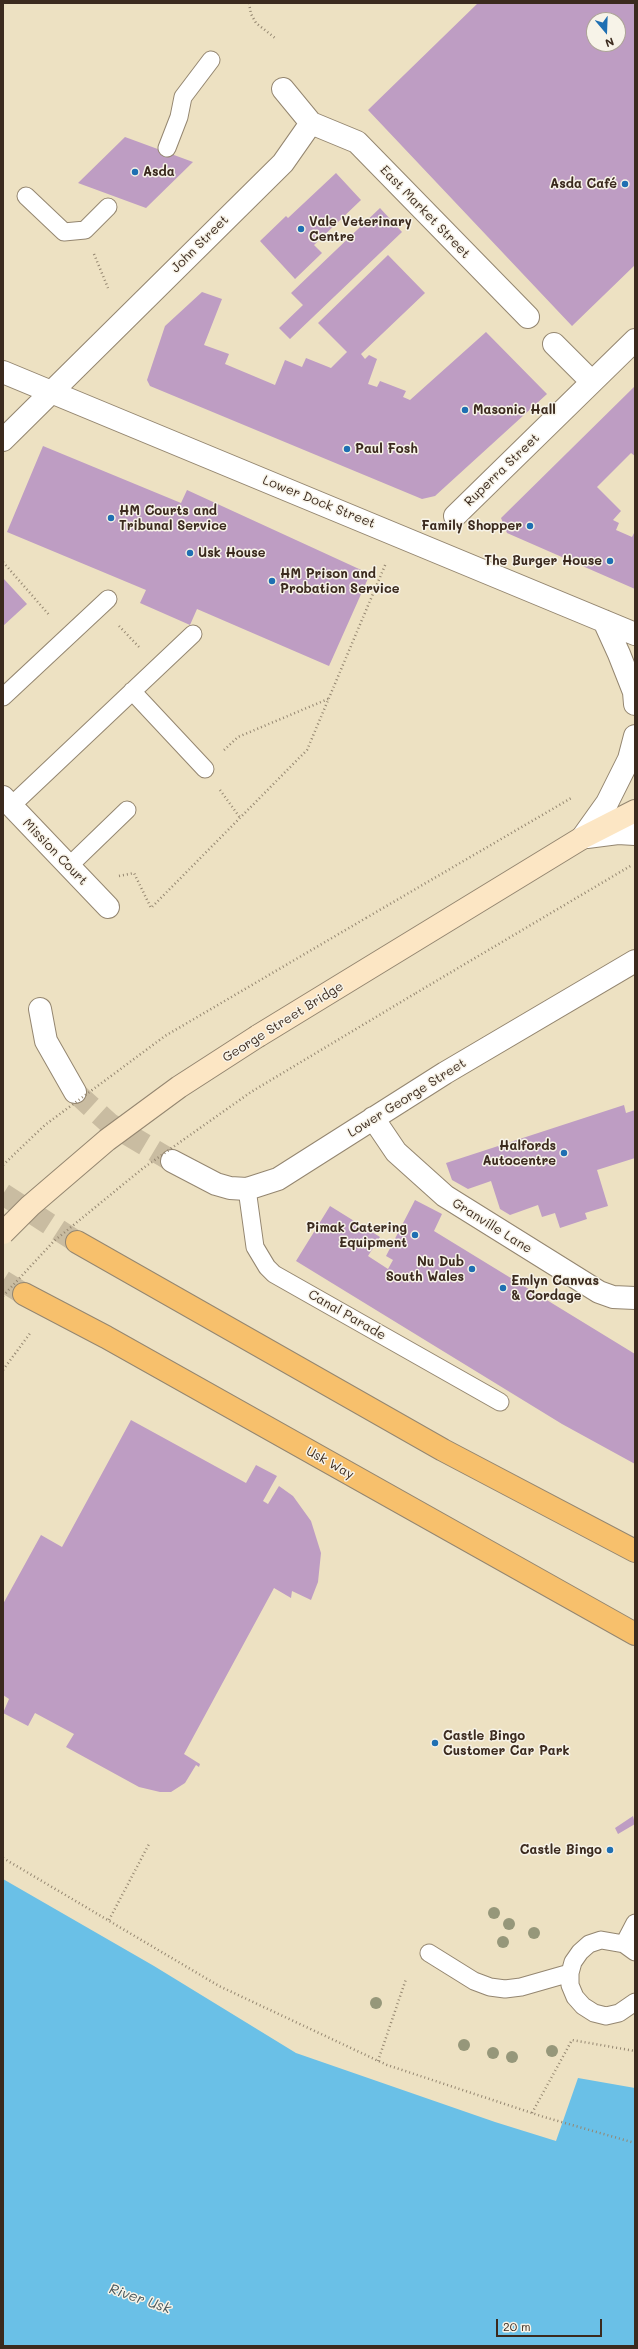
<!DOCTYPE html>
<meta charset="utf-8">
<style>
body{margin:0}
#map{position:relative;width:638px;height:2349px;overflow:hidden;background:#ede1c2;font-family:Mali,sans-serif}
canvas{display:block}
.frame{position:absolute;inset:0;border:4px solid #3b2a1e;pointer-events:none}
.north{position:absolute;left:586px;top:12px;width:40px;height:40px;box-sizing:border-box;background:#f7f3e8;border:1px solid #aca397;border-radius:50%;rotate:161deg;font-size:11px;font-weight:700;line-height:16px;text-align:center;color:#3b2a1e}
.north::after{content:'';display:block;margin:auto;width:14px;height:18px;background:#1f6fb2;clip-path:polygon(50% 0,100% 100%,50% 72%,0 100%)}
.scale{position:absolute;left:496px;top:2319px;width:106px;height:18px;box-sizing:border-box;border:2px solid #3b2a1e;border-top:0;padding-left:5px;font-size:12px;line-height:14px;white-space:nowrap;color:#3b2a1e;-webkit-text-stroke:3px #f7f3e8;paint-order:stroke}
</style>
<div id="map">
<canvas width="638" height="2349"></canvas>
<div class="frame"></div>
<div class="north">N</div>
<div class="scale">20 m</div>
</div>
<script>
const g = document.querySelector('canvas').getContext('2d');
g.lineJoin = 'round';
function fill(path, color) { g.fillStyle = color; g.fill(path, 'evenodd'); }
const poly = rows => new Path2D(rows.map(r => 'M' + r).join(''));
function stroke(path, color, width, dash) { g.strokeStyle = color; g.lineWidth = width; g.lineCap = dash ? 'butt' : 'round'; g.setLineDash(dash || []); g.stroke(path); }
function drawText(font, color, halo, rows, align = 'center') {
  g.font = font + ' Mali,sans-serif'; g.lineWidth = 3; g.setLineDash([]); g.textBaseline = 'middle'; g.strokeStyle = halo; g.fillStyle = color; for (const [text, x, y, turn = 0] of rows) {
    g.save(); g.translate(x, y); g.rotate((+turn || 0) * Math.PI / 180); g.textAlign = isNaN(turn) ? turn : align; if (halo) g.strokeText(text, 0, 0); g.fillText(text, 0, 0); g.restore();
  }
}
const water = poly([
 [3,1879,154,1966,296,2053,495,2122,556,2141,578,2078,635,2088,635,2346,3,2346]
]);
const building = poly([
 [478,3,635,3,635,265,572,326,368,110],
 [594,20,618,20,618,44,594,44],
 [125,137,193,162,146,208,78,183],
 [336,173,361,200,314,245,322,253,295,279,260,241,286,216,288,218],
 [380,208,402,232,290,339,279,328,303,305,291,293],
 [388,255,425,293,361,354,365,359,369,355,377,359,368,384,377,387,380,381,406,391,403,397,410,400,486,332,547,394,435,496,422,499,150,386,147,380,165,326,202,292,222,299,204,345,229,354,225,364,275,385,285,360,302,367,306,358,331,368,347,352,318,323],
 [635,386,635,456,631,453,597,487,621,511,613,520,619,523,616,530,632,537,635,531,635,589,507,533,501,518],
 [43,446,181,503,187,490,370,574,329,666,197,609,190,625,140,603,146,590,7,532],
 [3,578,27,604,3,626],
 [624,1105,626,1113,635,1110,635,1158,597,1170,608,1206,585,1213,587,1219,560,1228,555,1213,542,1217,538,1205,510,1215,500,1209,491,1181,468,1189,452,1180,446,1163],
 [415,1200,442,1214,434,1231,635,1354,635,1464,562,1424,296,1261,330,1206,380,1237,368,1256,388,1269,393,1260,386,1256],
 [131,1420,246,1483,256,1465,277,1476,263,1501,268,1504,279,1486,293,1496,311,1521,321,1553,318,1582,311,1600,292,1591,291,1598,274,1588,184,1754,200,1764,199,1767,196,1765,185,1783,171,1792,160,1792,139,1787,66,1747,74,1734,35,1713,28,1726,3,1713,9,1699,3,1695,3,1604,41,1535,62,1547],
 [633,1816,635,1824,618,1834,615,1828]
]);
const minorTunnel = poly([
 [75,1092,110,1124,172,1161]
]);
const primaryTunnel = poly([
 [3,1194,77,1242],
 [3,1281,24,1294]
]);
const path = poly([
 [249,3,251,14,256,23,275,38],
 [94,254,108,288],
 [3,562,50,616],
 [119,626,140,648],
 [224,750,238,737,328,699],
 [220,790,241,819],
 [119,876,134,873,151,908,307,750,386,563],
 [366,918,573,797],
 [416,993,632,865],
 [3,1370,31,1332],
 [3,1858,219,1986,387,2065,544,2117,635,2143],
 [109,1920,149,1844],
 [378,2061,406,1979],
 [532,2113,572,2040,635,2051]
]);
const service = poly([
 [167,148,179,117,183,97,211,60],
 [26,196,64,232,85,230,108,207],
 [132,691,205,769],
 [3,697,108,599],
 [11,806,193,634],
 [69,866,127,810],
 [247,1189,255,1247,267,1267,274,1274,500,1402],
 [624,1944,635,1923],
 [635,1952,624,1944,601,1940,589,1944,580,1952,573,1962,570,1973,570,1985,575,1997,583,2006,594,2013,606,2016,619,2013,635,2002],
 [429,1953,474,1981,490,1987,505,1989,521,1987,570,1973]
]);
const minor = poly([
 [311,123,357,142,528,317],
 [554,344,592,382],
 [3,440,283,163,311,123,283,89],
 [455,516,635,340],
 [3,797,108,907],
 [40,1009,46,1041,75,1092],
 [373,1118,396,1152,445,1196,599,1292,613,1297,635,1298],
 [172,1161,216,1184,230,1188,247,1189,278,1179,445,1073,635,961]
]);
const tertiary = poly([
 [3,372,635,634],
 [604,621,619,654,634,692,635,704],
 [587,837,618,833,635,834],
 [582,838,607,803,629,759,635,736]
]);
const secondary = poly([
 [258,1036,582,838,635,811]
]);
const primary = poly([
 [77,1242,443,1450,635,1551],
 [24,1294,106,1337,635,1634]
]);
const pathBridge = poly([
 [3,1165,45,1125,165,1036,366,918],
 [3,1296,54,1241,142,1169,251,1092,416,993]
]);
const secondaryBridge = poly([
 [3,1233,30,1206,107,1140,179,1087,258,1036]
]);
const trees = [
 [494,1913],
 [509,1924],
 [534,1933],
 [503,1942],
 [376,2003],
 [464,2045],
 [552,2051],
 [493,2053],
 [512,2057]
];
const markers = [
 [135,172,4,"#1f6fb2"],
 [625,184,4,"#1f6fb2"],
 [301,229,4,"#1f6fb2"],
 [465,410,4,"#1f6fb2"],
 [347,449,4,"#1f6fb2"],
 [111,518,4,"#1f6fb2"],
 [530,526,4,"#1f6fb2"],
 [190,553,4,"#1f6fb2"],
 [610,561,4,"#1f6fb2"],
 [272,581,4,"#1f6fb2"],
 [564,1153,4,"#1f6fb2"],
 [415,1235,4,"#1f6fb2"],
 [472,1269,4,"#1f6fb2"],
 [503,1288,4,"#1f6fb2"],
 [435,1743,4,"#1f6fb2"],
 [610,1850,4,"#1f6fb2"]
];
const poiNames = [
 ["Asda",143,172],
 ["Asda Café",617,184,"right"],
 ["Vale Veterinary",309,222],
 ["Centre",309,237],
 ["Masonic Hall",473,410],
 ["Paul Fosh",355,449],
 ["HM Courts and",119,511],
 ["Tribunal Service",119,526],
 ["Family Shopper",522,526,"right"],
 ["Usk House",198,553],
 ["The Burger House",602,561,"right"],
 ["HM Prison and",280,574],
 ["Probation Service",280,589],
 ["Halfords",556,1146,"right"],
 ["Autocentre",556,1161,"right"],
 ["Pimak Catering",407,1228,"right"],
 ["Equipment",407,1243,"right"],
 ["Nu Dub",464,1262,"right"],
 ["South Wales",464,1277,"right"],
 ["Emlyn Canvas",511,1281],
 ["& Cordage",511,1296],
 ["Castle Bingo",443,1736],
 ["Customer Car Park",443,1751],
 ["Castle Bingo",602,1850,"right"]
];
const streetNames = [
 ["East Market Street",425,212,46],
 ["John Street",200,244,-45],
 ["Ruperra Street",502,470,-44],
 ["Lower Dock Street",319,502,22],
 ["Mission Court",55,852,46],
 ["George Street Bridge",283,1022,-32],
 ["Lower George Street",407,1098,-32],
 ["Granville Lane",492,1226,32],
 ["Canal Parade",347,1315,30],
 ["Usk Way",330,1463,29]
];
const waterNames = [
 ["River Usk",140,2299,19]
];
fill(water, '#6ac0e7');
fill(building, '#be9dc3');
stroke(minorTunnel, '#c9bca1', 22, [22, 11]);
stroke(primaryTunnel, '#c9bca1', 22, [22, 11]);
stroke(service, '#948670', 19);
stroke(minor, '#948670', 24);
stroke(tertiary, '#948670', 24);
stroke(secondary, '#948670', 24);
stroke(primary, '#948670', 24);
stroke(path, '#948670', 2.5, [1, 3]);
stroke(service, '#fff', 17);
stroke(minor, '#fff', 22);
stroke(tertiary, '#fff', 22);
stroke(secondary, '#fce6c4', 22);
stroke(primary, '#f7c06c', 22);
stroke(secondaryBridge, '#948670', 24, []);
stroke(pathBridge, '#948670', 2.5, [1, 3]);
stroke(secondaryBridge, '#fce6c4', 22);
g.fillStyle = '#96977a';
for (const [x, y] of trees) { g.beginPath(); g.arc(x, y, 6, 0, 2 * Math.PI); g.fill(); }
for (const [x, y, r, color] of markers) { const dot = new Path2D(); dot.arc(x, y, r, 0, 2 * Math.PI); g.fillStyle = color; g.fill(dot); stroke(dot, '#f7f3e8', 1.5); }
drawText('bold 13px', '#3b2a1e', '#f7f3e8', poiNames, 'left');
drawText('13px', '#3b2a1e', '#f7f3e8', streetNames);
drawText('italic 14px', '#49575a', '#f7f3e8', waterNames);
</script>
